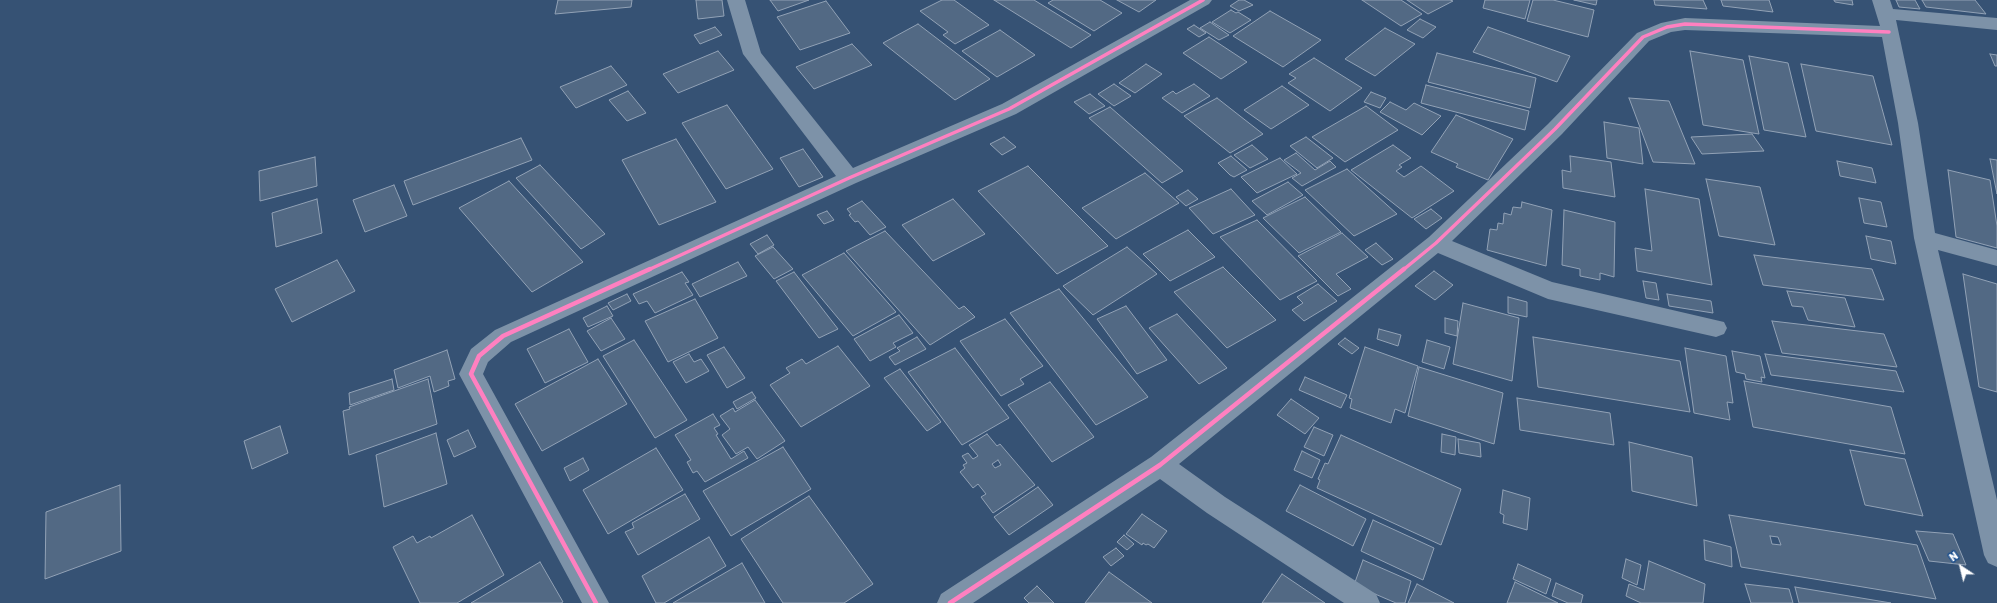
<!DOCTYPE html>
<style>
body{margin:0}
#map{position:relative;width:1997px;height:603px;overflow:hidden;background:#365274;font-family:Rubik,sans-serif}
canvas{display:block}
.north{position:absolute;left:1941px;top:547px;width:40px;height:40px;-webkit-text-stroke:3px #1b4f8f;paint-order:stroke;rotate:325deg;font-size:11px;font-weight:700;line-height:16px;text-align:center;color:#fff}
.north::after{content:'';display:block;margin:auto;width:14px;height:18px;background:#fff;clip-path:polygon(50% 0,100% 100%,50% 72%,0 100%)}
</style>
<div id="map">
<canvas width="1997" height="603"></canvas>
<div class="north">N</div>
</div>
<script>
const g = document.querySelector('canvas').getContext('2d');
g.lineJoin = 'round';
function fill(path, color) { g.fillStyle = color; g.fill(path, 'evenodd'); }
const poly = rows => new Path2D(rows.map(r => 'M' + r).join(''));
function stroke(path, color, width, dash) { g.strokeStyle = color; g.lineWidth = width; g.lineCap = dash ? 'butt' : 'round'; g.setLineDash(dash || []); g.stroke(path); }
const building = poly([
 [558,0,632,0,631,7,555,14,558,0],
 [696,0,722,0,724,16,698,19,696,0],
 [770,0,809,0,778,11,770,0],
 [942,0,954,0,989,25,955,44,943,35,948,32,920,11,942,0],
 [994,0,1034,0,1091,35,1071,48,994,0],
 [1053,0,1100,0,1122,13,1094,31,1048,3,1053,0],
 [1117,0,1156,0,1139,12,1117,0],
 [1239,0,1244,0,1253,5,1239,11,1230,6,1239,0],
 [1362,0,1401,0,1422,14,1401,26,1362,0],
 [1407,0,1450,0,1453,1,1428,14,1407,0],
 [1485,0,1530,0,1525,19,1483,8,1485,0],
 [1533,0,1553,0,1594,10,1588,37,1527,21,1533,0],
 [1574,0,1597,0,1596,5,1574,0],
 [1654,0,1703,0,1707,9,1655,5,1654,0],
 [1721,0,1769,0,1773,12,1723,6,1721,0],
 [1834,0,1852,0,1853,5,1835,2,1834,0],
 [1896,0,1915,0,1920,9,1899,7,1896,0],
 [1922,0,1975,0,1986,14,1926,7,1922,0],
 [826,1,850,33,800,50,777,17,826,1],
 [1231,10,1236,13,1238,12,1251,20,1230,33,1212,22,1231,10],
 [1270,11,1321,40,1283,67,1233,36,1270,11],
 [1420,19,1436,27,1423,38,1407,30,1420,19],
 [1210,22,1229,35,1219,40,1200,28,1210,22],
 [918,24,990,79,955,100,883,43,918,24],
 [1194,25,1206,33,1199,37,1187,29,1194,25],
 [715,27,722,35,700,44,694,35,715,27],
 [1488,27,1570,56,1557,82,1473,52,1488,27],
 [1385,28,1415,44,1375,76,1345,59,1385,28],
 [1000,30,1035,55,997,77,962,51,1000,30],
 [1209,37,1247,62,1221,79,1183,53,1209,37],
 [852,44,872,65,814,89,796,67,852,44],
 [718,51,734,70,678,93,663,74,718,51],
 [1690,51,1743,60,1759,134,1703,125,1690,51],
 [1437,53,1536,78,1530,108,1428,82,1437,53],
 [1990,54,1997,55,1997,66,1995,66,1990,54],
 [1749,56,1788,63,1806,137,1764,130,1749,56],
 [1314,58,1362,88,1330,111,1288,83,1296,78,1289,74,1314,58],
 [1146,64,1162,74,1135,93,1119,83,1146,64],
 [1801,64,1873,76,1892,145,1816,131,1801,64],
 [611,66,627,85,576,108,560,87,611,66],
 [1114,84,1131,96,1114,106,1098,94,1114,84],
 [1194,84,1210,96,1182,113,1162,98,1173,91,1176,94,1194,84],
 [1426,85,1529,111,1525,130,1421,103,1426,85],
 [1282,86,1309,105,1271,129,1244,110,1282,86],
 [628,91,646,113,627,121,609,100,628,91],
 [1371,92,1386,98,1380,108,1364,102,1371,92],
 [1090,94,1105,106,1089,114,1074,102,1090,94],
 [1217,98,1263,134,1230,153,1184,116,1217,98],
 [1629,98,1669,101,1695,164,1653,162,1629,98],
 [1390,102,1406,110,1414,103,1441,116,1422,135,1380,112,1390,102],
 [727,105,773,169,726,189,682,123,727,105],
 [1366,106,1398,130,1345,162,1312,137,1366,106],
 [1110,107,1183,171,1162,183,1089,118,1110,107],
 [1456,115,1513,139,1488,180,1456,167,1458,164,1431,152,1456,115],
 [1604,122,1639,128,1643,164,1607,158,1604,122],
 [1752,134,1764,151,1702,154,1691,137,1752,134],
 [1004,137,1016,147,1002,155,990,144,1004,137],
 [1306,137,1333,158,1317,168,1290,146,1306,137],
 [521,138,532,160,413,205,404,181,521,138],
 [676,139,716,202,659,225,622,160,676,139],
 [1252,145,1268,159,1250,168,1234,155,1252,145],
 [1393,145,1411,158,1399,165,1402,167,1396,171,1404,177,1421,166,1454,191,1412,218,1351,170,1393,145],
 [803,149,823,177,799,187,780,158,803,149],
 [1296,153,1315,170,1330,161,1336,167,1302,186,1292,178,1301,173,1284,160,1296,153],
 [1231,156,1247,170,1234,177,1230,175,1218,163,1231,156],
 [1570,156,1611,162,1615,197,1563,188,1562,170,1571,172,1570,156],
 [315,157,317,186,260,201,259,171,315,157],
 [1280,158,1297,174,1257,193,1241,177,1280,158],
 [1990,159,1997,160,1997,194,1990,159],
 [1837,161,1872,168,1876,183,1840,176,1837,161],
 [540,165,605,234,581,249,516,178,540,165],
 [1028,166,1108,246,1057,274,978,191,1028,166],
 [1347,169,1397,214,1354,236,1305,190,1347,169],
 [1948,170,1990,180,1997,226,1997,248,1956,237,1948,170],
 [1145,173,1179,203,1116,239,1082,208,1145,173],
 [1706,179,1760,187,1775,245,1719,236,1706,179],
 [509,181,583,262,532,292,459,208,509,181],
 [1288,182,1303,195,1267,215,1252,201,1288,182],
 [394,185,407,216,365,232,353,200,394,185],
 [1231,189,1255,215,1213,234,1189,208,1231,189],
 [1645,189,1699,199,1712,285,1637,271,1635,248,1652,251,1645,189],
 [1188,190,1198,199,1186,206,1176,197,1188,190],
 [1305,197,1341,232,1299,253,1263,218,1305,197],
 [1859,198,1881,202,1887,227,1864,223,1859,198],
 [317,199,322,233,276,247,272,213,317,199],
 [953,199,985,234,933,261,902,225,953,199],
 [862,201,886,227,870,235,858,221,855,222,849,215,851,214,847,209,862,201],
 [1522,202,1552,210,1546,266,1487,250,1490,229,1497,230,1498,223,1503,224,1504,213,1511,215,1513,207,1521,208,1522,202],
 [1431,209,1442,218,1426,229,1414,219,1431,209],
 [1564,210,1615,222,1614,277,1600,273,1600,280,1580,276,1580,269,1562,265,1564,210],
 [827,211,834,220,824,224,817,215,827,211],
 [1257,220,1317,281,1280,300,1220,237,1257,220],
 [1188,230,1215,257,1170,281,1143,254,1188,230],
 [885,231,959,309,964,306,975,317,930,345,846,251,885,231],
 [1342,233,1368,257,1336,274,1351,289,1338,296,1298,256,1342,233],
 [767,235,774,245,758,254,750,244,767,235],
 [1866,236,1891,241,1896,264,1871,259,1866,236],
 [1376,243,1393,259,1382,265,1365,250,1376,243],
 [773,247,793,269,774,279,755,256,773,247],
 [1127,247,1157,274,1093,315,1063,286,1127,247],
 [844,253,896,312,853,336,802,275,844,253],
 [1754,255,1872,269,1884,300,1763,285,1754,255],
 [337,260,355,291,292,322,275,289,337,260],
 [738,262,747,276,700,297,692,284,738,262],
 [1223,267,1276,320,1227,348,1174,292,1223,267],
 [1434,271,1453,285,1435,300,1415,286,1434,271],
 [682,272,689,282,685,283,693,295,655,313,647,301,639,304,633,294,682,272],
 [794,272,838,329,819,338,776,281,794,272],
 [1963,274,1997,284,1997,392,1979,387,1963,274],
 [1643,281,1656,283,1659,300,1646,298,1643,281],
 [1318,284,1337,301,1304,321,1292,310,1303,303,1297,297,1318,284],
 [1059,289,1148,397,1096,425,1010,313,1059,289],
 [1787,291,1845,298,1855,327,1808,320,1803,307,1792,306,1787,291],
 [627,294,631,301,613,310,608,303,627,294],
 [1667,294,1711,301,1713,313,1669,306,1667,294],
 [1508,297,1527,302,1527,317,1508,313,1508,297],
 [695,299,718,338,668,362,645,321,695,299],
 [1463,303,1519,318,1512,381,1453,364,1463,303],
 [607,306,613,316,588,327,583,318,607,306],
 [1126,306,1167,360,1137,374,1097,319,1126,306],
 [1177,314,1227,368,1199,384,1149,328,1177,314],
 [899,315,913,333,893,343,896,347,870,361,854,339,899,315],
 [611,318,625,339,601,351,587,331,611,318],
 [1445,318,1458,321,1457,336,1445,333,1445,318],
 [1005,319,1043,366,1020,379,1024,384,1001,396,960,341,1005,319],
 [1772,321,1884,334,1897,367,1782,353,1772,321],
 [569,329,588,362,545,383,527,349,569,329],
 [1379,329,1401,335,1398,346,1377,339,1379,329],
 [917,337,926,349,895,365,889,357,900,351,897,348,917,337],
 [1533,337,1680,361,1690,412,1538,387,1533,337],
 [1345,338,1359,348,1352,354,1338,344,1345,338],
 [634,340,687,420,655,438,603,356,634,340],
 [1427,340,1450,347,1444,369,1422,362,1427,340],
 [838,346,870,386,801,427,770,385,790,373,786,368,802,359,806,364,838,346],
 [724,347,745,378,727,388,707,355,724,347],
 [1365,347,1418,366,1405,413,1395,409,1391,423,1350,408,1352,399,1349,398,1365,347],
 [955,348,1009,418,962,445,908,372,955,348],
 [1685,348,1726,356,1733,403,1727,402,1730,420,1694,413,1685,348],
 [447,350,455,379,448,381,449,386,434,392,430,376,398,388,394,370,447,350],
 [1732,351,1760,356,1765,378,1761,377,1762,382,1746,379,1745,374,1736,372,1732,351],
 [689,354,694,362,701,359,709,371,686,383,673,362,689,354],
 [1765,354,1896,371,1904,392,1771,375,1765,354],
 [598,359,627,404,542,451,515,404,598,359],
 [1419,367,1503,393,1494,444,1408,416,1419,367],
 [900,369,941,422,927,431,884,378,900,369],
 [1305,377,1347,395,1341,408,1299,390,1305,377],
 [392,379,394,390,350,405,349,393,392,379],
 [428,379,437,424,349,455,343,411,350,409,349,407,428,379],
 [1744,381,1891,407,1905,454,1753,427,1744,381],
 [1050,382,1094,437,1052,462,1008,405,1050,382],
 [752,392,756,398,737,409,733,402,752,392],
 [1517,398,1610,413,1614,445,1520,430,1517,398],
 [1291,399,1319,418,1305,434,1277,415,1291,399],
 [755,400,785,441,757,459,748,447,736,454,722,435,730,429,720,416,733,408,735,412,755,400],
 [713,414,720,425,714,428,718,434,716,435,731,459,744,451,748,458,705,482,697,471,693,473,687,462,691,460,675,435,713,414],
 [280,426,288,453,252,469,244,441,280,426],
 [1314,427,1333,435,1324,456,1304,447,1314,427],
 [468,430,476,447,454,457,447,440,468,430],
 [436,433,447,484,384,507,376,455,436,433],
 [987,434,997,446,1000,444,1035,485,993,513,981,497,986,494,978,484,973,488,960,472,965,468,963,465,967,463,962,456,968,453,973,459,978,456,969,445,987,434],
 [998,460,1001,465,995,468,992,464,998,460],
 [1442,434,1456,437,1455,455,1441,452,1442,434],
 [1341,435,1461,489,1441,545,1317,488,1320,480,1318,479,1325,463,1328,464,1341,435],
 [1458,439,1480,443,1481,457,1459,453,1458,439],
 [1629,442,1692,457,1697,506,1632,491,1629,442],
 [783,447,811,489,731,536,703,491,783,447],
 [656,448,683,490,608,534,583,490,656,448],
 [1850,450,1905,459,1923,516,1865,505,1850,450],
 [1302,451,1320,460,1312,478,1294,470,1302,451],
 [583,458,589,470,570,481,564,468,583,458],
 [120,485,121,551,45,579,46,512,120,485],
 [1300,485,1366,519,1353,546,1286,511,1300,485],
 [1038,487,1053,505,1009,535,994,517,1038,487],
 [1503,490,1530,498,1527,530,1503,523,1504,515,1500,513,1503,490],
 [685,494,700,519,638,555,625,532,634,528,632,523,685,494],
 [809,496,873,584,844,603,783,603,741,539,809,496],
 [1142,514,1167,531,1154,548,1148,544,1146,545,1143,543,1142,545,1126,534,1142,514],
 [472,515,504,575,457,603,420,603,393,547,413,536,417,543,430,536,431,538,472,515],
 [1729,515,1917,545,1936,599,1741,567,1729,515],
 [1770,536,1778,537,1781,545,1772,544,1770,536],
 [1373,520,1434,548,1423,580,1361,551,1373,520],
 [1916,531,1953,534,1966,565,1929,561,1916,531],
 [1124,535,1134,544,1127,550,1117,542,1124,535],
 [709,537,726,566,664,603,656,603,642,576,709,537],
 [1704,540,1731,547,1732,567,1705,560,1704,540],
 [1116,548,1124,556,1111,566,1103,557,1116,548],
 [1626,559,1641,565,1637,585,1622,578,1626,559],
 [1363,560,1411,581,1405,603,1396,603,1354,585,1363,560],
 [1649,561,1705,584,1703,603,1641,603,1626,596,1629,584,1644,590,1649,561],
 [540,562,563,602,561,603,471,603,540,562],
 [742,563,765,603,673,603,742,563],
 [1518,564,1551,579,1546,594,1513,579,1518,564],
 [1109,572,1152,603,1085,603,1109,572],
 [1282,574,1325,603,1262,603,1282,574],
 [1515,582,1558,603,1507,603,1515,582],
 [1556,583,1583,595,1581,603,1568,603,1552,596,1556,583],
 [1417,584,1454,603,1408,603,1417,584],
 [1745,584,1789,589,1793,603,1751,603,1745,584],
 [1037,586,1054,603,1029,603,1024,598,1037,586],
 [1795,587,1891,603,1799,603,1795,587]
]);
const street = poly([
 [727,0,745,0,761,53,853,168,1002,104,1190,0,1212,0,1209,4,1016,114,856,183,511,342,488,362,483,374,609,603,582,603,459,374,471,349,495,330,836,176,743,54,727,0],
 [1872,0,1890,0,1893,9,1997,18,1997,30,1896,20,1918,123,1935,233,1997,250,1997,266,1938,250,1997,500,1997,567,1988,563,1984,555,1914,238,1898,123,1882,37,1685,30,1671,32,1649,41,1562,134,1452,241,1552,282,1724,322,1727,328,1724,334,1716,337,1548,299,1438,253,1179,464,1225,497,1376,594,1380,603,1344,603,1207,513,1160,479,973,603,937,603,941,594,1151,457,1429,237,1548,124,1637,33,1661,23,1685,18,1880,26,1872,0]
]);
const cyclewayFar1 = poly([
 [648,270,849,178,1009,109,1203,0],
 [1403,270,1436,243,1555,129,1643,37,1667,27,1685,24,1889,32]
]);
const cycleway = poly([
 [596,603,471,374,479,356,503,336,650,269],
 [950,603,1160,465,1404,269]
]);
fill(building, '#526984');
stroke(building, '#92a2b6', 1);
fill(street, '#7d92a8');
stroke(cyclewayFar1, '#ff80c0', 3.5);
stroke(cycleway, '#ff80c0', 4.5);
</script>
